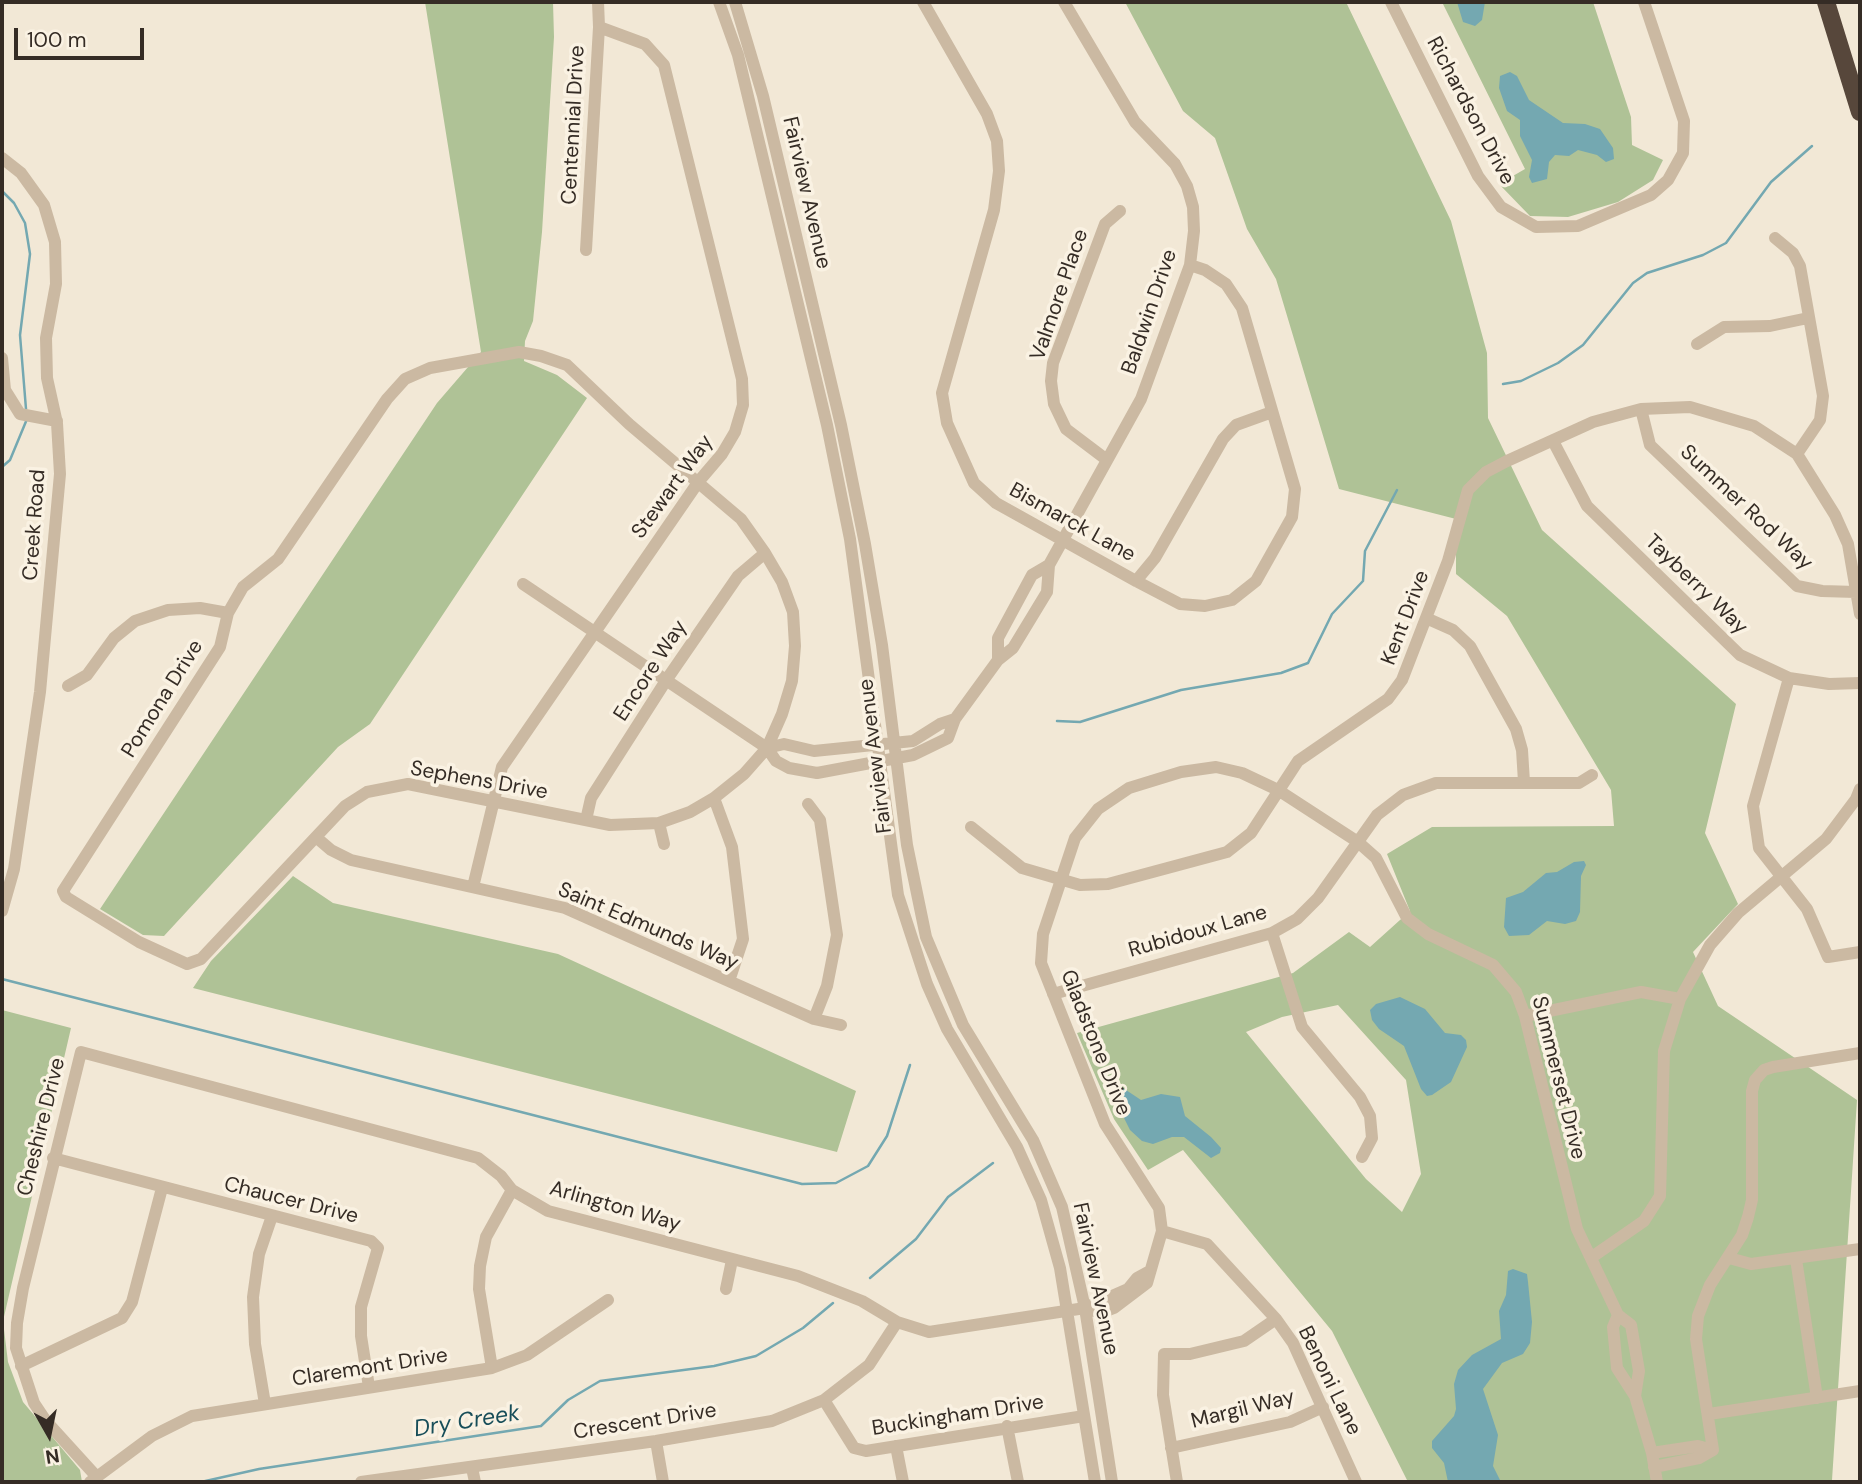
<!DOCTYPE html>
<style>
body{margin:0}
#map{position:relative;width:1862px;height:1484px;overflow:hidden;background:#f2e8d6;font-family:"DM Sans",sans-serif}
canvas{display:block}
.frame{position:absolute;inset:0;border:4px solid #352c25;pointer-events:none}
.north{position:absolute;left:14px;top:1400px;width:70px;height:70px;-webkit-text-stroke:5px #faf2e3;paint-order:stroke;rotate:171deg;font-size:19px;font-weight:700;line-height:28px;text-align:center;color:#352c25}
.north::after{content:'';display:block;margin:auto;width:24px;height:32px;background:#352c25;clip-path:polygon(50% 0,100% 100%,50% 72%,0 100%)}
.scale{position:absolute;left:14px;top:28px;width:130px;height:32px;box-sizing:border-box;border:4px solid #352c25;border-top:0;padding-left:9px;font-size:21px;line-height:24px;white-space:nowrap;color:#352c25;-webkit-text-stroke:5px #faf2e3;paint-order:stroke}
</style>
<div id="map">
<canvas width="1862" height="1484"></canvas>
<div class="frame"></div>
<div class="north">N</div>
<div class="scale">100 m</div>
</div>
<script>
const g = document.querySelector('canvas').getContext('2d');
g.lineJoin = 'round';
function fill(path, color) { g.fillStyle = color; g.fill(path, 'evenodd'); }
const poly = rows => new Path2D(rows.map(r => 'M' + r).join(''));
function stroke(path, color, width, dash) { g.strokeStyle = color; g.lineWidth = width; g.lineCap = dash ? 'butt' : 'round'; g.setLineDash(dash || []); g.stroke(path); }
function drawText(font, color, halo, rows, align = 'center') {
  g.font = font + ' "DM Sans",sans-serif'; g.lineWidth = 7; g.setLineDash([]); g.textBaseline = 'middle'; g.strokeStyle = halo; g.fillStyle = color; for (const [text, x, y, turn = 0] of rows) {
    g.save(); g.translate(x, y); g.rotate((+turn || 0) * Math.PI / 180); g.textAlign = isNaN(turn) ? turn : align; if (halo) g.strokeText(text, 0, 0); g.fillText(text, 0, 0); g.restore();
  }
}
const green = poly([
 [425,2,553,2,554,37,542,232,533,321,525,341,524,361,557,375,587,398,370,724,338,747,164,936,143,935,100,909,437,403,481,352],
 [1125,2,1346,2,1451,221,1487,353,1488,418,1542,530,1736,704,1705,833,1738,904,1693,952,1718,1006,1857,1100,1832,1480,1840,1482,1408,1482,1332,1331,1183,1150,1148,1170,1114,1119,1077,1033,1293,973,1349,932,1370,947,1410,911,1387,854,1432,827,1614,826,1611,790,1507,616,1456,574,1456,519,1339,489,1276,279,1247,229,1215,138,1183,111],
 [1338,1005,1406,1080,1421,1174,1402,1212,1366,1179,1246,1032,1282,1017],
 [1442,2,1593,2,1631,117,1632,145,1663,160,1653,180,1618,202,1568,217,1530,216,1499,184,1525,169],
 [293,876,333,903,558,954,856,1091,837,1152,193,988,211,961],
 [2,1010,71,1028,3,1321,8,1362,23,1402,80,1470,82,1482,2,1482]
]);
const water = poly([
 [1457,2,1485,2,1482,20,1475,26,1463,22],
 [1510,72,1517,76,1529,100,1563,123,1585,124,1600,129,1613,148,1614,159,1606,162,1597,155,1578,150,1569,156,1555,155,1549,162,1547,179,1532,183,1529,177,1532,160,1520,136,1520,120,1507,111,1499,88,1500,76],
 [1584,861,1586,865,1581,876,1580,912,1576,921,1565,924,1547,921,1529,935,1509,936,1504,927,1506,898,1523,892,1546,873,1557,872,1574,862],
 [1400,997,1425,1009,1445,1033,1461,1035,1466,1040,1467,1047,1451,1082,1432,1095,1427,1096,1421,1089,1404,1046,1379,1029,1372,1020,1370,1010,1376,1004],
 [1117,1084,1141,1100,1161,1094,1180,1097,1185,1116,1211,1137,1221,1148,1220,1153,1211,1158,1184,1137,1172,1137,1153,1144,1142,1141,1130,1130,1120,1110,1112,1088],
 [1513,1269,1527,1274,1528,1282,1532,1322,1530,1343,1523,1354,1502,1363,1483,1389,1498,1435,1493,1466,1501,1482,1448,1482,1444,1463,1432,1448,1432,1441,1454,1416,1456,1409,1454,1384,1458,1370,1472,1355,1501,1339,1499,1311,1506,1295,1508,1271]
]);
const stream = poly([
 [2,191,14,203,25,223,30,254,20,335,26,409],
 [1503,384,1521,381,1558,363,1583,345,1633,283,1647,273,1703,255,1726,243,1771,182,1812,146],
 [2,467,10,460,27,419],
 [1057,721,1080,722,1181,690,1281,673,1308,663,1332,614,1363,581,1365,551,1397,490],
 [2,979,802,1184,836,1183,868,1166,887,1136,910,1065],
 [870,1278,916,1239,948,1197,993,1163],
 [201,1482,259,1469,541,1426,568,1400,600,1381,714,1366,756,1356,803,1328,833,1303]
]);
const minor = poly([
 [719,2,738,55,827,425,850,539,898,895,927,984,947,1029,1017,1147,1041,1200,1060,1268,1095,1482],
 [735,2,763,96,841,425,865,544,882,645,907,845,926,937,963,1025,1033,1140,1062,1207,1085,1308,1112,1482],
 [923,2,987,114,997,141,999,171,994,210,942,393,947,423,974,483,996,503,1136,581,1180,604,1205,606,1232,600,1256,581,1292,517,1295,489,1242,308,1226,284,1205,270,1190,265],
 [1391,2,1478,176,1501,207,1536,227,1578,226,1651,195,1668,180,1683,153,1684,121,1644,2],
 [2,158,21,173,44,205,55,242,56,284,46,338,47,378,57,423,60,474,40,692,14,869,2,911],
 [1775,238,1793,253,1800,266,1823,396,1820,420,1797,454],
 [586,250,599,27,598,2],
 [1697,344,1724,327,1770,326,1808,318],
 [519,352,541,356,567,365,629,424,741,519,765,553,782,582,793,612,795,646,792,681,782,714,767,748,744,774,714,798,690,812,659,823,610,825,408,784,367,792,345,806,201,959,187,964,139,942,66,897,63,891,220,647,228,613,243,587,278,559,387,399,405,379,430,368,519,352],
 [2,358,5,390,20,414,57,421],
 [1641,409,1650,445,1797,586,1822,591,1856,592],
 [1553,441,1587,506,1740,655,1789,678,1829,684,1860,683],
 [1107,460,1066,429,1054,404,1051,381,1053,363,1105,224,1120,211],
 [1136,581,1155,558,1223,439,1236,425,1272,412],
 [523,584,767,748,776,761,789,768,817,773,913,755,948,738,955,719,998,660,1013,648,1047,592,1049,565,1141,399,1190,265,1194,231,1193,207,1187,186,1175,164,1135,122,1064,2],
 [1426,618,1453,630,1470,646,1516,729,1522,750,1524,782],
 [998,660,998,638,1032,575,1049,565],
 [1789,678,1753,806,1759,848,1807,909,1828,957,1860,952],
 [68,686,87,675,114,638,135,621,168,610,200,608,228,613],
 [767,748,784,744,814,751,913,741,940,724,955,719],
 [714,798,732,847,743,939,729,981],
 [808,804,820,820,837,935,827,986,814,1019],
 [586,820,591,798,667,679,738,576,765,553],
 [659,823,664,844],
 [971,827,1022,868,1080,885,1108,884,1227,852,1251,833,1298,761,1388,699,1402,680,1448,561,1468,490,1486,472,1507,461,1593,422,1641,409,1690,407,1754,426,1797,454,1835,515,1848,544,1860,614],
 [317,838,331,850,351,860,565,908,814,1019,841,1025],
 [473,887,502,767,699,481,722,454,735,432,743,405,742,379,664,65,645,44,599,27],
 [1272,933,1302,1027,1360,1097,1370,1116,1372,1138,1362,1157],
 [1053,994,1272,933,1297,919,1318,898,1377,815,1403,795,1436,783,1579,783,1592,775],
 [1525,1016,1641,992,1680,999],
 [53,1158,371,1241,378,1248,361,1307,361,1336,369,1387],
 [1162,1231,1207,1244,1276,1319,1293,1343,1356,1482],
 [1592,1257,1644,1221,1660,1196,1664,1051,1680,999,1710,945,1738,913,1826,839,1856,799,1860,789],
 [1729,1258,1751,1264,1860,1249],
 [1796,1259,1817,1398],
 [726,1289,732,1260],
 [1085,1308,1101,1313,1114,1308,1147,1283,1162,1231,1159,1208,1105,1124,1041,963,1043,934,1075,838,1098,809,1129,788,1181,772,1216,767,1242,773,1278,790,1358,842,1376,858,1407,918,1428,934,1493,965,1516,992,1525,1016,1577,1229,1618,1315,1631,1325,1639,1371,1635,1396],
 [1618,1315,1613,1327,1617,1368,1635,1396,1652,1453,1657,1482],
 [21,1366,122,1318,132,1302,162,1188],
 [492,1368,479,1289,480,1266,486,1237,512,1190],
 [824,1400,854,1448,866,1451,1084,1416],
 [265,1404,255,1344,253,1297,259,1254,272,1216],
 [1709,1414,1860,1391],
 [1007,1426,1018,1482],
 [656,1441,663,1482],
 [896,1446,903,1482],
 [1171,1448,1290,1422,1323,1407],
 [1713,1450,1696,1339,1698,1316,1710,1285,1742,1235,1748,1217,1752,1200,1752,1091,1755,1080,1764,1070,1773,1067,1860,1053],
 [1652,1453,1698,1446,1713,1450,1699,1458,1654,1467],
 [472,1468,475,1482],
 [96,1476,46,1421,34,1403,16,1348,17,1323,23,1288,81,1052,478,1158,501,1176,512,1190,548,1211,798,1276,862,1301,897,1322,929,1332,1085,1308,1128,1289,1137,1278,1148,1272],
 [90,1482,152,1436,192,1416,492,1368,527,1355,608,1300],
 [361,1482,656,1441,772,1421,824,1400,869,1365,897,1322],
 [1177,1482,1163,1395,1164,1354,1190,1354,1244,1341,1276,1319]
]);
const highway = poly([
 [1826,2,1860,112]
]);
const streetNames = [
 ["Richardson Drive",1470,111,62],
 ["Centennial Drive",574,125,-87],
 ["Fairview Avenue",806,193,77],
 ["Valmore Place",1060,295,-71],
 ["Baldwin Drive",1150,312,-71],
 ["Stewart Way",673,487,-54],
 ["Summer Rod Way",1746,508,43],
 ["Bismarck Lane",1072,523,29],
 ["Creek Road",35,525,-86],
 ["Tayberry Way",1696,585,44],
 ["Kent Drive",1406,618,-69],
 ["Encore Way",651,671,-57],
 ["Pomona Drive",163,699,-58],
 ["Fairview Avenue",876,756,-97],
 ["Sephens Drive",479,781,10],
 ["Saint Edmunds Way",648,927,23],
 ["Rubidoux Lane",1198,932,-16],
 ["Gladstone Drive",1095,1043,68],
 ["Summerset Drive",1558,1078,76],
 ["Cheshire Drive",42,1127,-76],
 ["Chaucer Drive",291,1201,14],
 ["Arlington Way",615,1207,16],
 ["Fairview Avenue",1095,1279,78],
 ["Claremont Drive",370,1368,-9],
 ["Benoni Lane",1329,1381,64],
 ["Margil Way",1243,1410,-14],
 ["Buckingham Drive",958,1416,-9],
 ["Crescent Drive",645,1422,-9]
];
const waterNames = [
 ["Dry Creek",467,1422,-9]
];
fill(green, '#afc296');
fill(water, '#74a8b1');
stroke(stream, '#74a8b1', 2.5);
stroke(minor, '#cbb9a2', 12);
stroke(highway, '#57473b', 18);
drawText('21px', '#352c25', '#faf2e3', streetNames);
drawText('italic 23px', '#184e59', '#faf2e3', waterNames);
</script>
